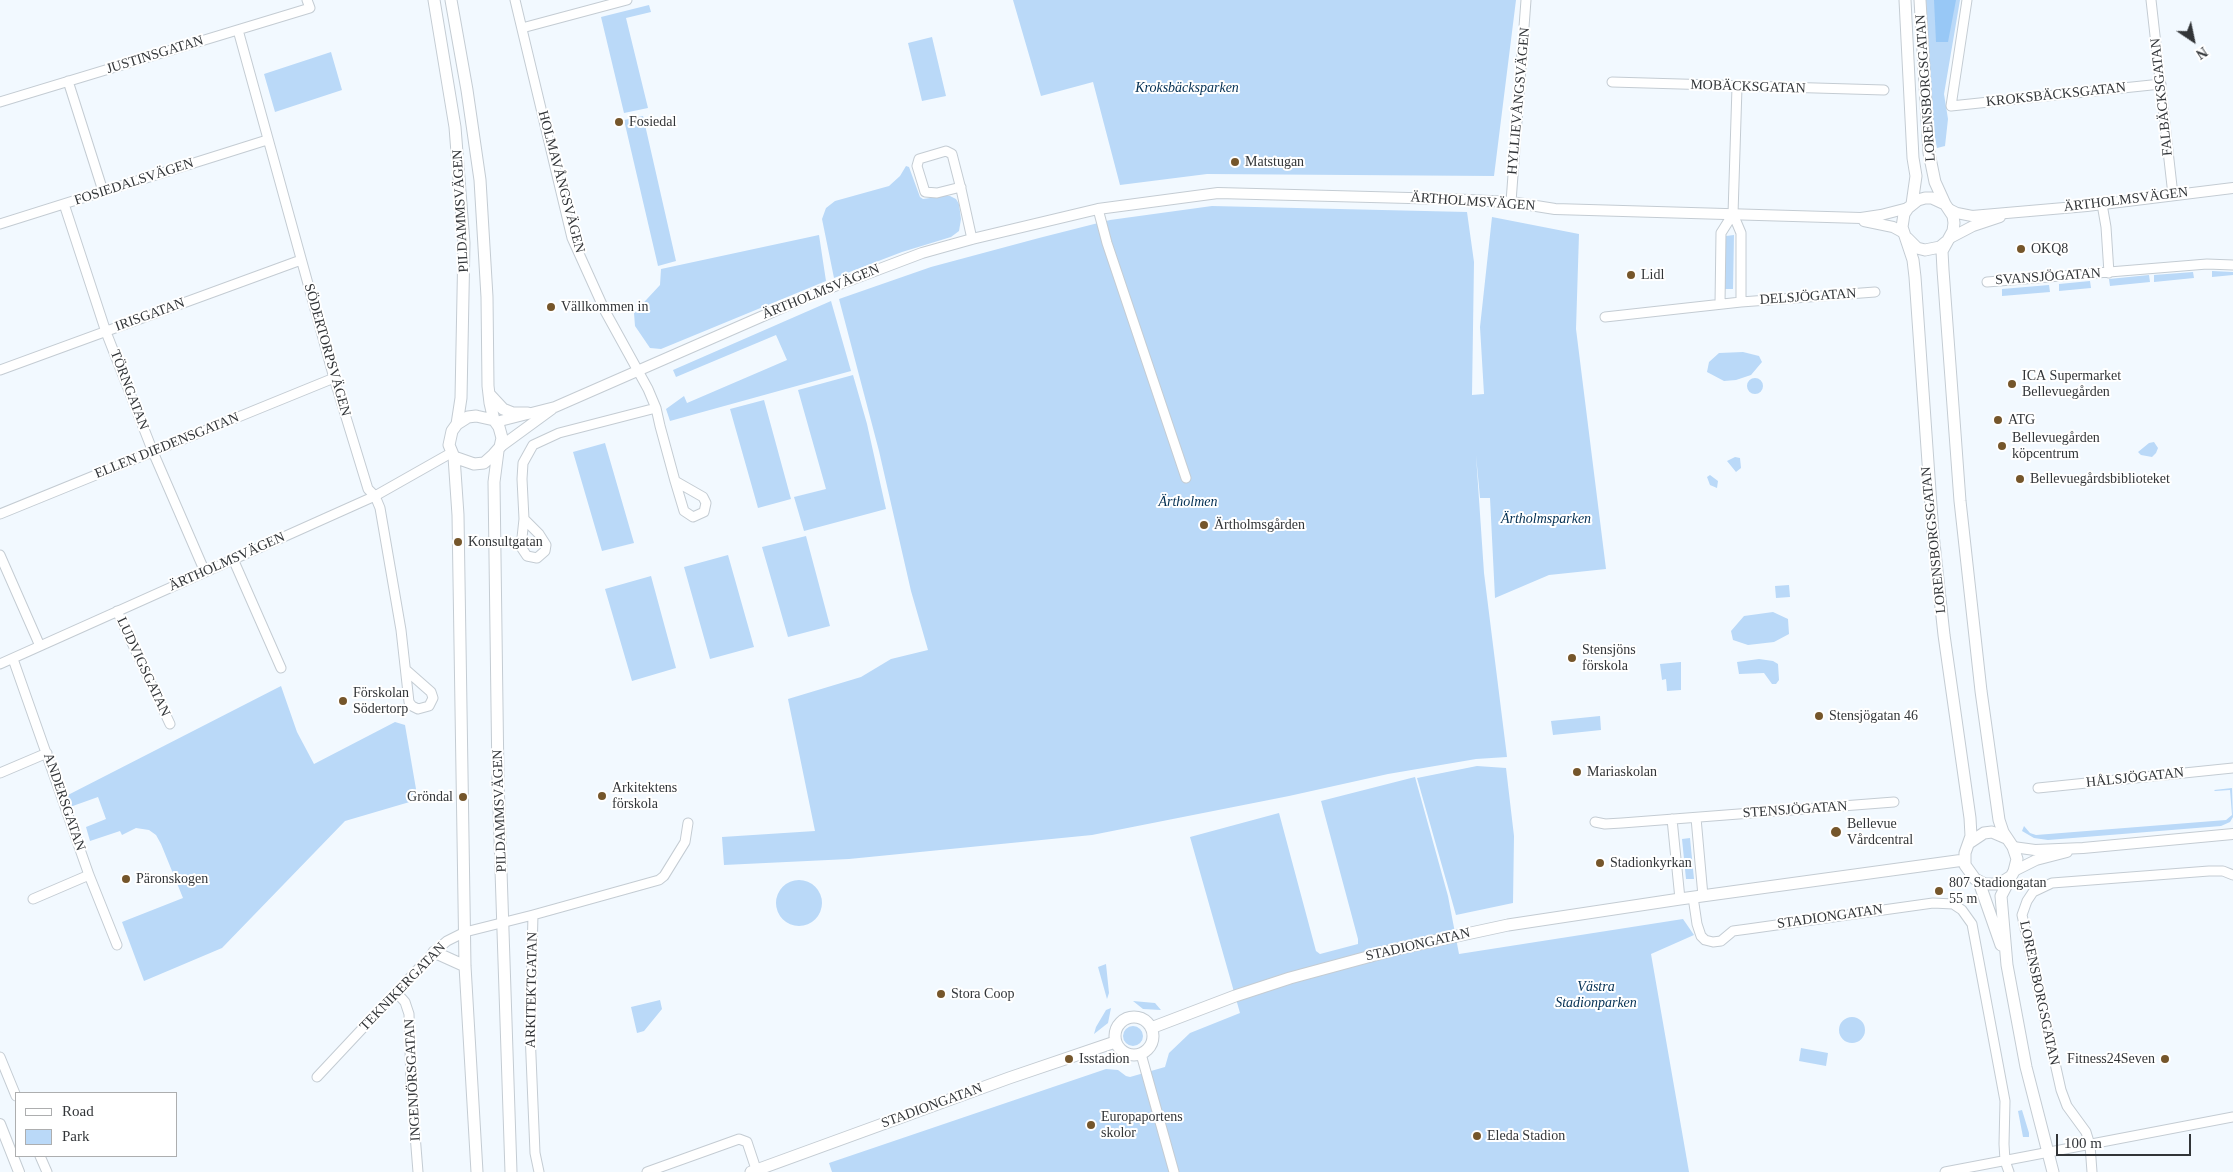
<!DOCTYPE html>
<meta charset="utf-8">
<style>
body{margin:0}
#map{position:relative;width:2233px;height:1172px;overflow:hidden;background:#f2f9ff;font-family:"Times New Roman",serif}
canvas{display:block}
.legend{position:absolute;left:15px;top:1092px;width:162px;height:65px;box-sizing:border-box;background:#fff;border:1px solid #adaeaf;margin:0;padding:6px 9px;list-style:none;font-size:15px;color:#323538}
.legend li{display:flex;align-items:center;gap:10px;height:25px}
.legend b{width:25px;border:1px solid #adaeaf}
.north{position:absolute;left:2168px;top:15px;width:50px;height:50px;-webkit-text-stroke:4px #fff;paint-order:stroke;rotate:146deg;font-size:14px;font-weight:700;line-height:20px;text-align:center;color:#323538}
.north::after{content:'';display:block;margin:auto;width:18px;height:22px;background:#323538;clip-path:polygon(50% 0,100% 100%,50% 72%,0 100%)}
.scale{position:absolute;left:2056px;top:1134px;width:135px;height:22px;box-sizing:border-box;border:2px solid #323538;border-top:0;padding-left:6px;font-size:15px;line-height:18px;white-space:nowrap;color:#323538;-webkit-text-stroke:4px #fff;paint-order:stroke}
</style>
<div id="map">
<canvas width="2233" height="1172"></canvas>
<ul class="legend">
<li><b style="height:6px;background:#fff"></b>Road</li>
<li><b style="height:14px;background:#bad9f8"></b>Park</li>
</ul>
<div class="north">N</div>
<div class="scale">100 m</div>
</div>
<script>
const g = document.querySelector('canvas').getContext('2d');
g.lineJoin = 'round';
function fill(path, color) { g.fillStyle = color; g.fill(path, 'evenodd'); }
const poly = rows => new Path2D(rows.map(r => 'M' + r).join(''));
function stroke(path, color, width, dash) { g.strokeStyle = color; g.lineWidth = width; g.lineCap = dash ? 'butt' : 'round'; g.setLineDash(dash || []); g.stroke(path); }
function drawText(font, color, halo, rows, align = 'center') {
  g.font = font + ' "Times New Roman",serif'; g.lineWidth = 4; g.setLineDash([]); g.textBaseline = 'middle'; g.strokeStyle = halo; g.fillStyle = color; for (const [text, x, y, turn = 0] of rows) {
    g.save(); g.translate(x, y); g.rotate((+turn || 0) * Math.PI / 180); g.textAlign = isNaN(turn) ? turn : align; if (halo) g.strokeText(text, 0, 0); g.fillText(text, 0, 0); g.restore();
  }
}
const green = poly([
 [1013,0,1516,0,1494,176,1207,174,1120,185,1093,82,1041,96],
 [1926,0,1960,0,1944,94,1948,119,1945,146,1937,148,1933,128],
 [649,5,651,12,626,18,648,108,624,113,601,17],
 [932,37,946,96,922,101,908,43],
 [331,52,342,90,275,112,264,74],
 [643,116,676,261,658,266,624,120],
 [906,166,909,167,920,197,923,199,944,196,950,196,956,199,959,204,961,219,959,231,951,237,902,252,834,278,822,219,826,208,835,201,889,186,900,176],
 [1212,206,1467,212,1474,262,1472,395,1484,394,1480,327,1492,217,1579,234,1576,329,1606,569,1549,575,1495,598,1490,498,1480,498,1476,455,1484,573,1507,757,1476,759,1388,774,1289,796,1092,835,849,859,724,865,722,837,815,831,788,699,861,677,891,659,928,650,911,591,879,451,839,299,931,267,1039,238,1110,220],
 [819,235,826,281,661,349,650,348,635,326,634,313,660,285,661,269],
 [1734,235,1733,289,1725,289,1726,236],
 [2212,271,2233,272,2233,275,2212,277],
 [2193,272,2194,278,2154,282,2154,275],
 [2149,275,2150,282,2110,286,2109,279],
 [2090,281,2091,288,2059,291,2059,284],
 [2049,285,2050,292,2002,296,2002,289],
 [831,301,851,371,670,421,666,409,684,396,687,403,787,360,776,335,676,377,673,370],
 [1743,352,1759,356,1762,362,1751,375,1736,380,1724,381,1707,372,1709,362,1719,353],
 [853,375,867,424,886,509,804,531,794,497,826,489,798,390],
 '1747 386a8 8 0 1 1 16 0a8 8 0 1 1-16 0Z',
 [764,400,791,499,758,508,730,409],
 [2154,442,2158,448,2156,453,2152,457,2141,455,2138,452,2149,443],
 [605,443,634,543,602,551,573,452],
 [1735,457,1740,458,1741,468,1736,472,1727,461],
 [1710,475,1718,481,1717,488,1710,485,1707,477],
 [806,536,830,626,788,637,762,547],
 [728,555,754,647,710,659,684,567],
 [651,576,676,668,632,681,605,589],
 [1789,585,1790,597,1776,598,1775,586],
 [1773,612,1788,619,1789,634,1774,642,1748,645,1733,640,1731,631,1744,616],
 [1759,659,1773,661,1778,664,1779,680,1776,684,1772,684,1764,673,1739,674,1737,662],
 [1681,662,1681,690,1667,691,1666,679,1662,680,1660,664],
 [281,686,297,732,314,764,395,722,405,725,416,789,413,801,345,821,222,948,144,981,122,922,183,898,161,844,156,835,149,830,136,828,122,835,120,831,90,841,86,827,106,819,98,797,70,807,66,796],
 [1600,716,1601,730,1553,735,1551,721],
 [1477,766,1506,768,1514,836,1513,903,1456,915,1417,778],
 [1415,777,1448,896,1459,954,1683,919,1694,935,1651,954,1689,1172,832,1172,829,1163,1106,1069,1118,1070,1126,1076,1130,1077,1165,1067,1169,1053,1190,1033,1240,1013,1190,837,1279,813,1316,951,1320,954,1358,944,1358,939,1321,801],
 [2232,788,2233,817,2230,822,2221,826,2048,840,2034,838,2022,831,2024,826,2030,833,2036,835,2226,820,2232,815,2230,790,2215,791,2214,790],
 [1690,838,1694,879,1686,879,1682,839],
 '776 903a23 23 0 1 1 46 0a23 23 0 1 1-46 0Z',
 [1106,964,1109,993,1107,999,1098,967],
 [660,1000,662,1009,644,1031,637,1033,631,1007],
 [1133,1001,1155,1003,1161,1010,1143,1009],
 [1111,1008,1108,1023,1094,1034,1096,1027,1106,1010],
 '1839 1030a13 13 0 1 1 26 0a13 13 0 1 1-26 0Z',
 '1123 1036a10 10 0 1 1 20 0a10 10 0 1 1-20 0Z',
 [1801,1048,1828,1053,1826,1066,1799,1061],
 [2022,1110,2029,1133,2029,1137,2023,1137,2018,1111]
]);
const water = poly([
 [1934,0,1956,0,1948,42,1936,42]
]);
const minor = poly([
 [515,0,572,238,605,311,648,389,656,408,660,426,675,481,684,511,693,517,704,512,706,503,703,497,675,481],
 [1967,0,1951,106,2161,84],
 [2151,0,2173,195],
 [522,28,627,0],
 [238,30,334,378,368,489,375,496,380,508,401,630,409,702,412,706,418,709,429,706,433,698,431,692,406,670],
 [68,81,103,191],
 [1612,82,1884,90],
 [1737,87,1733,214,1741,233,1741,302],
 [0,102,310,8,307,0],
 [961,187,937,193,925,192,917,166,919,159,946,151,952,154,961,189,972,239],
 [1511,202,1526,0],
 [64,204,106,332,153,452,205,572],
 [2102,204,2106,227,2109,273],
 [1098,209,1107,243,1186,478],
 [0,224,267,140],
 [1987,282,2207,264,2233,265],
 [1720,304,1721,233,1733,214],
 [1605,317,1741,302,1875,292],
 [0,370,301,260],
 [0,514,334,378],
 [524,519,521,547,527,556,537,558,545,551,546,545,539,534,524,519,522,479,523,463,533,445,559,433,656,408],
 [0,555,40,646],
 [233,559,281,668],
 [117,611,170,724],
 [13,659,89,875,117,945],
 [0,664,375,496,451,453],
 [0,773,47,753],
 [2038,788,2233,768],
 [1696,818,1703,896],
 [1672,819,1680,899],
 [1595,822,1605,824,1622,823,1894,802],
 [1693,897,1697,924,1701,936,1705,940,1713,942,1721,941,1733,931,1748,929,1933,903,1953,904,1962,910,1972,924,2005,1101,2004,1144,2005,1161,2009,1172],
 [33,899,89,875],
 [396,992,405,1002,409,1014,411,1084,418,1172],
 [1141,1054,1174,1172],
 [0,1057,16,1096],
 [317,1077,434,952,447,941,465,932,533,915],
 [40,1156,47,1172],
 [539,1172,535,1153,530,1032,533,915,659,880,664,876,685,842,688,823],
 [647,1172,739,1139,747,1142,757,1172],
 [1945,1172,2233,1117],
 [2092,1172,2090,1145,2086,1132,2067,1106,2061,1090,2022,915,2027,901,2033,892,2052,883,2209,871,2223,871,2233,875]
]);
const tertiary = poly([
 [1949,209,1957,213,1972,216,2087,206,2233,188],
 [1864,221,1893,227,1904,233],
 [1950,238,1973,226,2000,217],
 [496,422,555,407,811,295,922,253,972,239,1098,209,1218,193,1447,199,1511,202,1555,209,1861,218,1881,215,1908,208],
 [500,447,552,409],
 [2013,847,2035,850,2083,848,2233,834],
 [2014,871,2036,860,2067,852],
 [0,1124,19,1172]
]);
const secondary = poly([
 [434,0,455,127,464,243,461,398,457,424],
 [451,0,467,90,480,180,487,297,488,386,490,403,494,420],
 [1905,0,1913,158,1916,176,1912,204],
 [1920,0,1929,153,1935,182,1945,204],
 [1907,238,1917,248,1925,250,1940,247,1946,242],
 [490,395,503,409,513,413,528,413],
 [476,416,494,420,499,427,502,438,500,447,493,455,484,463,474,464,454,457,449,445,452,431,457,424,468,417,476,416],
 [498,451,494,482,498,780,511,1172],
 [454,457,458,515,465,966,477,1172],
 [1969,843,1984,833,1992,832,2006,838],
 [2010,877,1999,884,1985,884,1975,879,1965,865,1965,853,1971,836,1970,818,1944,635,1933,534,1915,277,1913,260,1902,227,1904,214,1908,208,1918,200,1925,198,1932,198,1945,204,1953,216,1954,223,1953,231,1942,251,1943,270,1960,501,1981,691,1999,820,2003,832,2013,847,2017,859,2014,871,2001,896,2007,965,2026,1067,2053,1172],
 [1979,882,2001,945],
 [434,952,465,966],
 '1115 1036a19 19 0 1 1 38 0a19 19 0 1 1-38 0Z',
 [1151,1028,1235,996,1290,978,1397,949,1508,925,1680,899,1964,860],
 [751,1172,1009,1078,1115,1042]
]);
const markers = [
 [619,122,5,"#75562b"],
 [1235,162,5,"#75562b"],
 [2021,249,5,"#75562b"],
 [1631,275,5,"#75562b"],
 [551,307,5,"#75562b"],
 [2012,384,5,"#75562b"],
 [1998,420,5,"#75562b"],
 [2002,446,5,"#75562b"],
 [2020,479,5,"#75562b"],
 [1204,525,5,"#75562b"],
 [458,542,5,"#75562b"],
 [1572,658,5,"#75562b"],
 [343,701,5,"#75562b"],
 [1819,716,5,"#75562b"],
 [1577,772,5,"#75562b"],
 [602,796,5,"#75562b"],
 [463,797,5,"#75562b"],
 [1836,832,6,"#75562b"],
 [1600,863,5,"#75562b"],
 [126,879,5,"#75562b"],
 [1939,891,5,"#75562b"],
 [941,994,5,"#75562b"],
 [1069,1059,5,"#75562b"],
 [2165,1059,5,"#75562b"],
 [1091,1125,5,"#75562b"],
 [1477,1136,5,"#75562b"]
];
const streetNames = [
 ["JUSTINSGATAN",155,55,-17],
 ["MOBÄCKSGATAN",1748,87,2],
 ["LORENSBORGSGATAN",1926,88,-94],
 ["KROKSBÄCKSGATAN",2056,95,-6],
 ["FALBÄCKSGATAN",2162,97,-96],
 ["HYLLIEVÅNGSVÄGEN",1519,101,-85],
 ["FOSIEDALSVÄGEN",134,182,-18],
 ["HOLMAVÅNGSVÄGEN",561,182,75],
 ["ÄRTHOLMSVÄGEN",2126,200,-7],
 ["ÄRTHOLMSVÄGEN",1473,202,4],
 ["PILDAMMSVÄGEN",461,211,-93],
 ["SVANSJÖGATAN",2048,277,-4],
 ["ÄRTHOLMSVÄGEN",821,292,-22],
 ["DELSJÖGATAN",1808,297,-4],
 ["IRISGATAN",150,315,-20],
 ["SÖDERTORPSVÄGEN",327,350,74],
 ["TÖRNGATAN",129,390,69],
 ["ELLEN DIEDENSGATAN",167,446,-22],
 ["LORENSBORGSGATAN",1934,540,-96],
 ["ÄRTHOLMSVÄGEN",227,562,-24],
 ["LUDVIGSGATAN",143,667,65],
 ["HÅLSJÖGATAN",2135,778,-6],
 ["ANDERSGATAN",64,802,71],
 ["STENSJÖGATAN",1795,810,-4],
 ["PILDAMMSVÄGEN",500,811,-92],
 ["STADIONGATAN",1830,917,-8],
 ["STADIONGATAN",1418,945,-13],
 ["TEKNIKERGATAN",403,987,-46],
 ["ARKITEKTGATAN",532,990,-89],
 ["LORENSBORGSGATAN",2039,993,78],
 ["INGENJÖRSGATAN",413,1080,-93],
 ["STADIONGATAN",932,1106,-20]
];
const parkNames = [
 ["Kroksbäcksparken",1187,88],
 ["Ärtholmen",1188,502],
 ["Ärtholmsparken",1546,519],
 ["Västra",1596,987],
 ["Stadionparken",1596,1003]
];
const poiNames = [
 ["Fosiedal",629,122],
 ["Matstugan",1245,162],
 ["OKQ8",2031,249],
 ["Lidl",1641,275],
 ["Vällkommen in",561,307],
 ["ICA Supermarket",2022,376],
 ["Bellevuegården",2022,392],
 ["ATG",2008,420],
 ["Bellevuegården",2012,438],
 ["köpcentrum",2012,454],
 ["Bellevuegårdsbiblioteket",2030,479],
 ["Ärtholmsgården",1214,525],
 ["Konsultgatan",468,542],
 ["Stensjöns",1582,650],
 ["förskola",1582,666],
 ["Förskolan",353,693],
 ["Södertorp",353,709],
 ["Stensjögatan 46",1829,716],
 ["Mariaskolan",1587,772],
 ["Arkitektens",612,788],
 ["förskola",612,804],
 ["Gröndal",453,797,"right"],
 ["Bellevue",1847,824],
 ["Vårdcentral",1847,840],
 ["Stadionkyrkan",1610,863],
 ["Päronskogen",136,879],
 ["807 Stadiongatan",1949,883],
 ["55 m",1949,899],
 ["Stora Coop",951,994],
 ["Isstadion",1079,1059],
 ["Fitness24Seven",2155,1059,"right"],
 ["Europaportens",1101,1117],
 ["skolor",1101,1133],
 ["Eleda Stadion",1487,1136]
];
fill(green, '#bad9f8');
fill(water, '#98c8f6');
stroke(minor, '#c4ccd3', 11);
stroke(tertiary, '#c4ccd3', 12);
stroke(secondary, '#c4ccd3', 13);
stroke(minor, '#fff', 9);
stroke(tertiary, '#fff', 10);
stroke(secondary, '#fff', 11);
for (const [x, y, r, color] of markers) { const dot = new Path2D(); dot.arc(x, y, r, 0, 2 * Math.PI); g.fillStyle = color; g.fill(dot); stroke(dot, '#fff', 2); }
drawText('14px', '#323538', '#fff', streetNames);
drawText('italic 14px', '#002e52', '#fff', parkNames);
drawText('14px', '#323538', '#fff', poiNames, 'left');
</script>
